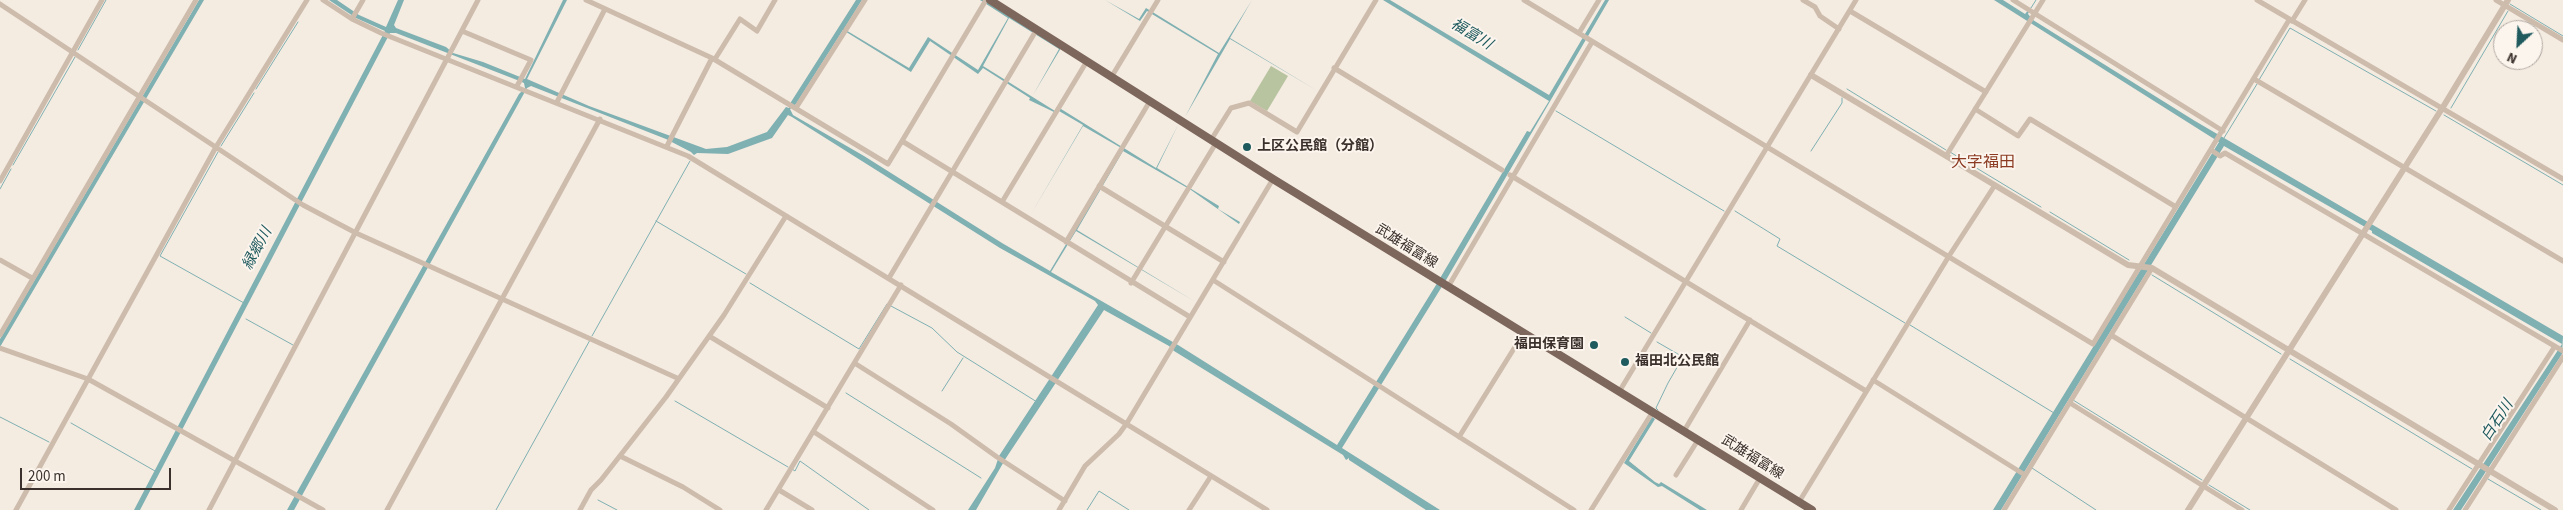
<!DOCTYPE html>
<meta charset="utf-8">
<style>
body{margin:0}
#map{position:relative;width:2563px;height:510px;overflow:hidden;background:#f4ebe1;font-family:"Source Sans 3",sans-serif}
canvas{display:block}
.north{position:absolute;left:2493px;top:20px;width:50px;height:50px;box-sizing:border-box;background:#fbf5ee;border:1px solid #aea6a0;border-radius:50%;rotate:205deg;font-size:14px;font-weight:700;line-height:20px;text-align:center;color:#3b302b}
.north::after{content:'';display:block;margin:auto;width:18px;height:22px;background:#1f5a5e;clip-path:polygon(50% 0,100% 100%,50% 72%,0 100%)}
.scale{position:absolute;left:20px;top:468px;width:151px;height:22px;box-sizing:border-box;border:2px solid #3b302b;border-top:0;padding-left:6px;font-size:15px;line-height:18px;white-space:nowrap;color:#3b302b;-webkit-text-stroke:4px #fbf5ee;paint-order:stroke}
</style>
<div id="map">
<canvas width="2563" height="510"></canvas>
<div class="north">N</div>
<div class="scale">200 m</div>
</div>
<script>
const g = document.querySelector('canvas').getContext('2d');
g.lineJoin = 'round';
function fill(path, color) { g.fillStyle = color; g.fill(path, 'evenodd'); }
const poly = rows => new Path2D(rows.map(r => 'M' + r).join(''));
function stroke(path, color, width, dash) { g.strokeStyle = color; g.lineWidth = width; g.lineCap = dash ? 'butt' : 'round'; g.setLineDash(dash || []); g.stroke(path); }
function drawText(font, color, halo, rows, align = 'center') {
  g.font = font + ' "Source Sans 3","Noto Sans JP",sans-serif'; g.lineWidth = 4; g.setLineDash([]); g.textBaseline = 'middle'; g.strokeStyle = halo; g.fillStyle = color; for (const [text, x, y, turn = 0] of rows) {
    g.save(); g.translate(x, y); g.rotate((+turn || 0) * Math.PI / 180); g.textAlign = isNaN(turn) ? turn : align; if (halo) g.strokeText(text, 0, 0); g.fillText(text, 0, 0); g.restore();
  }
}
const green = poly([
 [1271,66,1288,76,1267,111,1250,101]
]);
const water = poly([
 [199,0,204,0,0,347,0,339],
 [329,0,337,0,359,15,386,27,398,0,404,0,394,25,396,28,446,47,453,53,483,62,525,79,563,0,567,0,527,79,589,106,706,149,727,147,767,132,786,107,789,108,791,102,856,0,862,0,844,29,909,68,928,37,978,70,1008,18,980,0,983,0,1061,48,1033,95,1059,49,1009,18,983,66,1055,111,1061,109,1156,168,1178,125,1157,168,1219,206,1218,209,1240,222,1239,224,1191,190,1123,151,1077,230,1194,301,1076,231,1051,272,1178,345,1337,445,1436,285,1527,131,1530,132,1549,101,1383,0,1390,0,1549,95,1605,0,1609,0,1446,280,1342,448,1440,510,1426,510,1349,460,1349,458,1346,460,1343,455,1174,351,1169,346,1104,310,1006,458,976,510,968,510,995,468,999,456,1098,305,1095,301,1000,248,792,117,788,115,772,138,728,154,697,153,694,155,691,152,666,139,531,86,527,88,294,510,287,510,519,94,525,88,524,83,517,80,396,33,390,33,140,510,134,510,385,31,356,18],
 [843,30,911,72,930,41,978,74,983,68,1030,98,1029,100,1054,112,1059,111,1083,125,1031,214,1083,126,1123,149,1050,271,1002,243,864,156,793,115,790,109,796,104],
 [1105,0,1139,19,1146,8,1219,53,1252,0,1230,38,1316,90,1230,39,1185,117,1218,54,1147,11,1140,21],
 [1994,0,2003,0,2025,14,2031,7,2028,14,2033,20,2195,121,2563,336,2562,354,2461,510,2453,510,2562,344,2372,233,2372,231,2224,146,2001,510,1993,510,2219,142],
 [1652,417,1655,419,1629,461,1655,482,1659,484,1661,482,1707,510,1700,510,1662,486,1658,487,1624,463]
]);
const stream = poly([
 [2510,4,2563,36],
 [2031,8,2036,0],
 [78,50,106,0],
 [2259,80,2290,28,2436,111],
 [256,89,298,22],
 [1847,89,1946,150],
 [2451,108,2508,11],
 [1556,111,1724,211],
 [2444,115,2563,185],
 [2224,138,2257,84],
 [221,146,254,93],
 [1811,151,1842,103,1842,98],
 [218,152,160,256,244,303],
 [1950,152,2041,207],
 [13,165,75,57],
 [0,189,11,169],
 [1735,211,1780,239,1777,246,1905,323],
 [2050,212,2129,260],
 [656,221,746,274],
 [2152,275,2281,354],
 [750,283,859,349,887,304],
 [891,306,932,328,957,352,1037,402],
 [1625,317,1651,333],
 [246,319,293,345],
 [1910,325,2054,413],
 [592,336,690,161],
 [1657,342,1683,357,1668,383,1656,408,1658,410],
 [2290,359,2472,469],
 [942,391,963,358],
 [846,393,981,478],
 [2073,400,2202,480],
 [675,401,788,467],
 [0,417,49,442],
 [71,423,155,471],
 [2032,468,2096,510],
 [792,469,795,471,800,461,869,510],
 [2488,479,2541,510],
 [2209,485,2250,510],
 [598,500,617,510],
 [496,510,590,340],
 [1087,510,1099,491,1129,510]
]);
const minor = poly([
 [323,0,352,19,381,33,688,156,1267,510],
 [586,0,712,58,888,164,902,141],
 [986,0,902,141,1190,317],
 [1524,0,2093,344,2289,20],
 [1803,0,1815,7,1820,16,1839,29],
 [2013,0,2223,131],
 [2257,0,2563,179],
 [2496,0,2563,40],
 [0,4,303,205,356,233,677,378],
 [1850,11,1986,92],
 [352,19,363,0],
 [2292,21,2305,0],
 [462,31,531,60,517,86],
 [1579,33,1599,0],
 [715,59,740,19,757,31,775,0],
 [1334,68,1502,170],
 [1112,76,1158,0],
 [2254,79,2563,261],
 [557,102,605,9],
 [796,108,865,0],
 [1975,109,2018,136,2030,119,2176,207],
 [1211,140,1231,108,1249,103,1297,132,1376,0],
 [667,146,712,58],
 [2211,150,2220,156,2225,153,2563,351],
 [1946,156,2043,0],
 [1510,175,1866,391],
 [0,181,102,0],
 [1099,186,1224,262],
 [1002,202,1087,61],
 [1066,242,1150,101],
 [0,260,32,278],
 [889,278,1037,29],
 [1213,280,1574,510],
 [1131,283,1216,143],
 [1448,287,1592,42],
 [0,335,196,0],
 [2111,335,2396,510],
 [709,336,828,408],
 [0,348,88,379,323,510],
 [856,364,951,424,997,457,1065,501],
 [1873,380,2025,475],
 [1619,392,1856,0],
 [2070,403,2242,510],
 [1684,431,1750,320],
 [814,432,933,510],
 [1459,437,1523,334],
 [620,456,683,487,720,510],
 [1676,475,1698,440],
 [779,490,812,510],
 [1799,502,1949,256,1995,185],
 [16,510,216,147,307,0],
 [209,510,478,0],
 [387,510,600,119],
 [580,510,591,490,601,480,666,397,724,315,786,216],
 [766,510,901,285],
 [1059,510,1085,466,1119,434,1127,423,1273,179],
 [1189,510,1211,476],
 [1591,510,1652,413],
 [1741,510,1760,478],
 [2004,510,2152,268],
 [2449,510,2555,346],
 [2465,510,2563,357]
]);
const tertiary = poly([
 [1811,75,2128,265,2152,268,2555,510],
 [2188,510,2443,107,2508,0]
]);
const primary = poly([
 [990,0,1273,179,1812,510]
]);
const markers = [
 [1247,147,5,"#1f5a5e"],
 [1594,345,5,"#1f5a5e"],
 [1625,362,5,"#1f5a5e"]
];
const poiNames = [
 ["上区公民館（分館）",1257,147],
 ["福田保育園",1584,345,"right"],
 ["福田北公民館",1635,362]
];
const streetNames = [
 ["武雄福富線",1406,247,32],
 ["武雄福富線",1752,458,32]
];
const waterNames = [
 ["福富川",1471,35,31],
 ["緑郷川",258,249,-62],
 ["白石川",2498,421,-57]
];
const quarterNames = [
 ["大字福田",1983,163]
];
fill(green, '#b8c4a0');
fill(water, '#7fb0b2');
stroke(stream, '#7fb0b2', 1);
stroke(minor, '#cdbbac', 5);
stroke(tertiary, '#cdbbac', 6);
stroke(primary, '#7d675c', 8);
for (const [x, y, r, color] of markers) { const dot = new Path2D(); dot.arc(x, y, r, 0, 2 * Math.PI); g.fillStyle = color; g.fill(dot); stroke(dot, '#fbf5ee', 2); }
drawText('bold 14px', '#3b302b', '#fbf5ee', poiNames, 'left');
drawText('14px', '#3b302b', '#fbf5ee', streetNames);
drawText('italic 15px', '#1f5a5e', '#fbf5ee', waterNames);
drawText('16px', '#8c3b22', '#fbf5ee', quarterNames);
</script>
